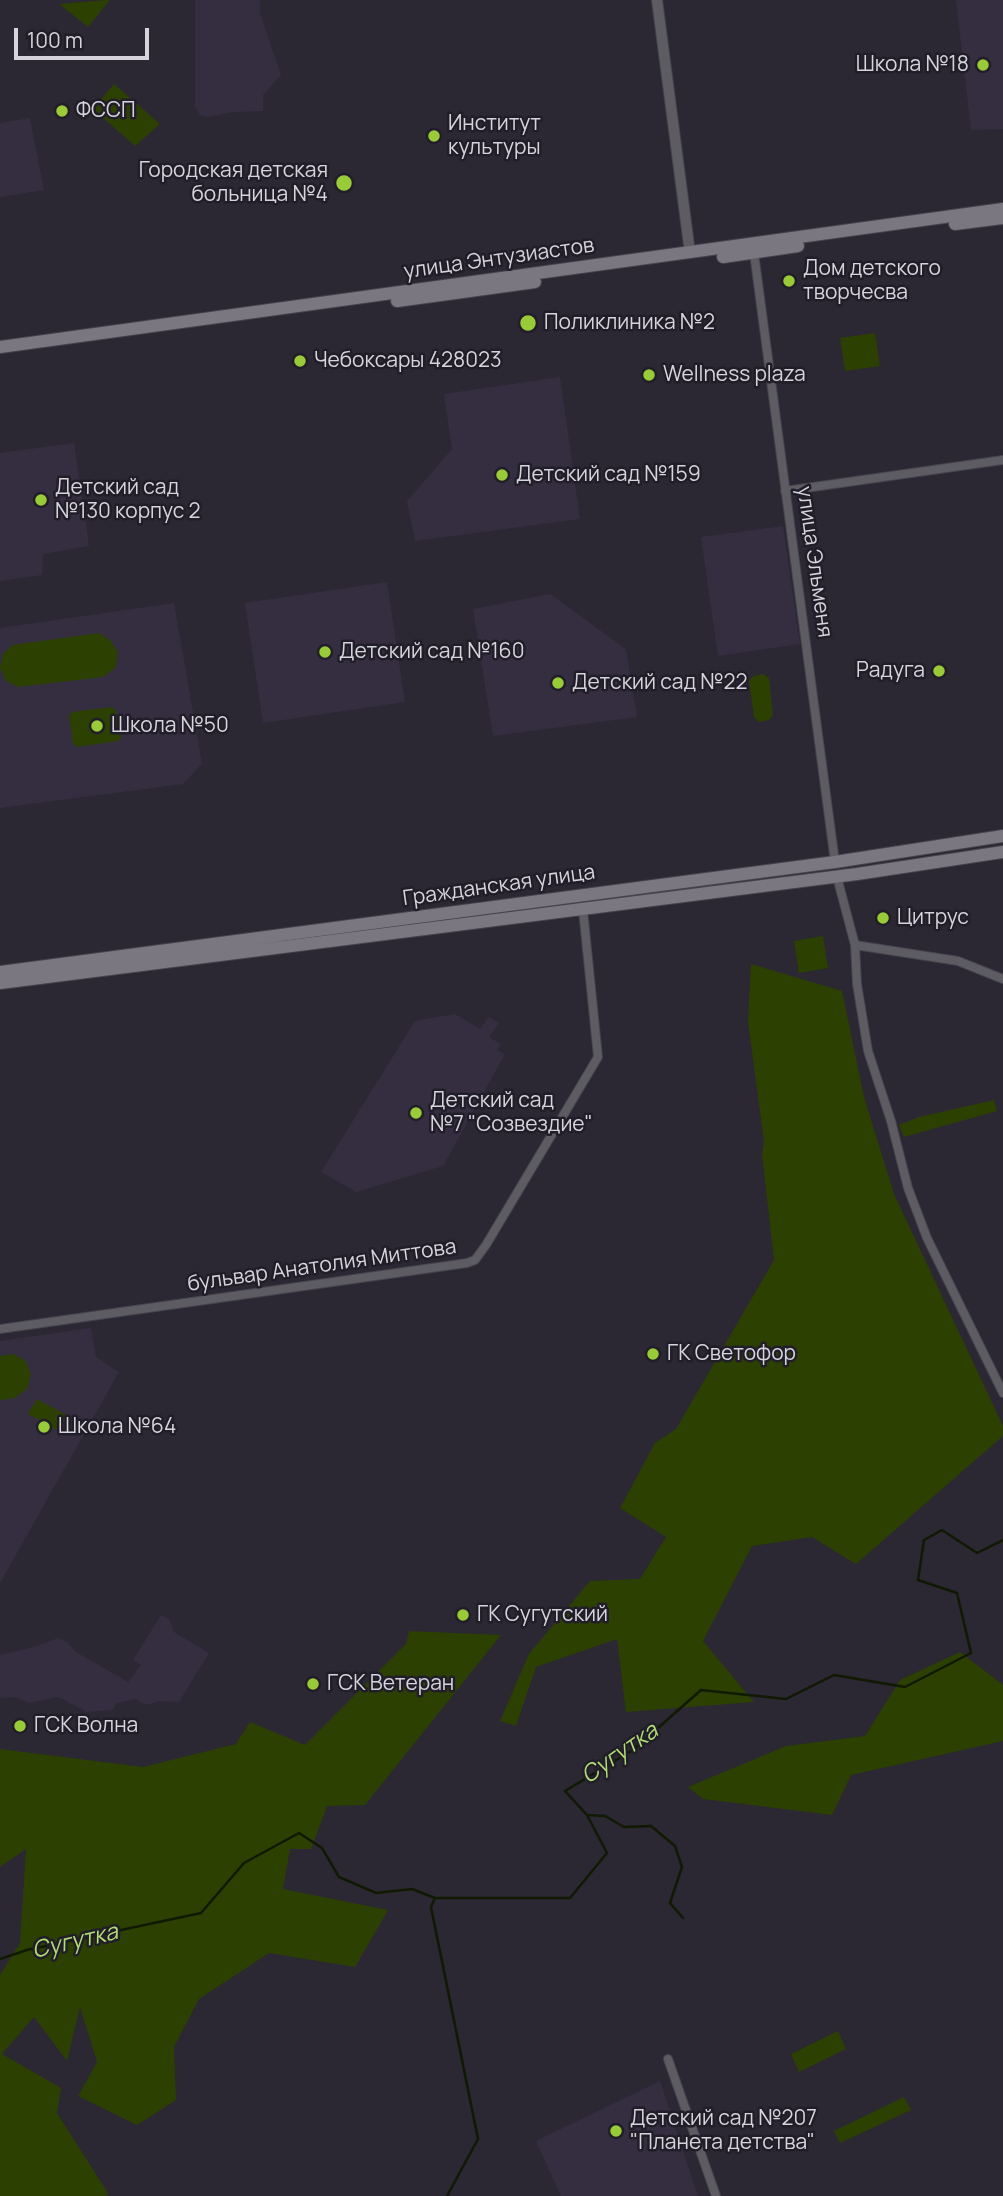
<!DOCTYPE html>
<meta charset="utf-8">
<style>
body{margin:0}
#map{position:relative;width:1003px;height:2196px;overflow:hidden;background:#2b2733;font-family:Manrope,sans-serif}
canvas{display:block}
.scale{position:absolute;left:14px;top:28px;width:135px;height:32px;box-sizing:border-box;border:4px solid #d5d3db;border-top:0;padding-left:9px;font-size:21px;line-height:24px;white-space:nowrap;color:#d5d3db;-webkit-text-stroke:5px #211e29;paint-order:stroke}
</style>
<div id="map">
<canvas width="1003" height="2196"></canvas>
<div class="scale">100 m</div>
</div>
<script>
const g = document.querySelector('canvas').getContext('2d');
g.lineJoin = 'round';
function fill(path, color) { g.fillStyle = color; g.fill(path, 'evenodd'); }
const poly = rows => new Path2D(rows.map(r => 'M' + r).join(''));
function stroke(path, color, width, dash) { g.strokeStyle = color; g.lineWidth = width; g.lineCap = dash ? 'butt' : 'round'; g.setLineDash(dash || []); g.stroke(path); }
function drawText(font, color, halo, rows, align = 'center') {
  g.font = font + ' Manrope,sans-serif'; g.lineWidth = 5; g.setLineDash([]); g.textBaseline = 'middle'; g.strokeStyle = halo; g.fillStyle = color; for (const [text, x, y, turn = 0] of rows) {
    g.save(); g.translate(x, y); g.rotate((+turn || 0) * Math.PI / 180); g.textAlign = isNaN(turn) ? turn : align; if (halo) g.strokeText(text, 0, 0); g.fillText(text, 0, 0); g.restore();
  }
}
const built = poly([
 [195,0,260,0,260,13,281,75,263,95,263,111,233,112,208,117,201,116,195,107],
 [956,0,1003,0,1003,129,971,130],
 [30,118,44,190,0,197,0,123],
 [560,377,580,519,415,541,407,501,452,449,444,394],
 [74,443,89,546,43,554,42,575,0,581,0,453],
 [783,526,800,644,718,656,701,537],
 [387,582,405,702,263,723,245,603],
 [550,594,626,649,637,717,493,736,473,609],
 [174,603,202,764,183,784,0,808,0,628],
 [455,1014,480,1029,489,1017,499,1023,489,1037,501,1044,497,1050,505,1054,443,1166,356,1192,321,1172,415,1021],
 [91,1328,96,1357,119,1372,0,1583,0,1341],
 [161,1615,169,1619,174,1632,209,1653,179,1702,159,1701,146,1705,136,1699,117,1703,112,1710,87,1712,58,1697,29,1703,16,1697,0,1698,0,1655,34,1647,58,1638,67,1642,76,1652,128,1682,141,1665,133,1660],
 [660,2081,698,2196,561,2196,536,2141]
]);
const green = poly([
 [106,0,110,0,88,27,59,4],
 [114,84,160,124,135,146,93,109],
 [875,333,880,366,845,371,840,338],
 [99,633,110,640,118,652,116,667,103,677,18,687,6,681,0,668,3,654,12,645],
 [763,674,769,678,773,715,769,720,759,722,754,717,749,680,754,676],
 [112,707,116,710,121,738,118,741,77,747,73,744,69,716,72,712],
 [823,936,828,968,799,973,794,941],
 [751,964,842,991,864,1097,894,1194,1003,1426,1003,1436,856,1564,812,1537,752,1546,703,1641,754,1702,626,1712,617,1639,536,1667,516,1726,500,1721,529,1654,590,1581,640,1579,666,1537,620,1508,655,1443,676,1429,774,1260,762,1154,764,1142,748,1021],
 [994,1100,997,1111,904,1137,899,1125,919,1117],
 [13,1354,25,1360,31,1374,27,1389,15,1398,0,1400,0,1356],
 [37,1399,68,1416,59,1431,28,1414],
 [409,1631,501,1635,365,1805,327,1806,311,1849,290,1849,283,1889,388,1910,355,1967,269,1953,199,1999,174,2047,176,2100,137,2125,78,2096,97,2062,80,2007,67,2061,34,2017,2,2054,61,2088,57,2113,108,2193,106,2196,0,2196,0,1975,20,1943,26,1849,0,1867,0,1749,143,1767,236,1744,250,1722,305,1745,406,1644],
 [960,1652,1003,1685,1003,1741,851,1775,832,1815,703,1799,688,1787,786,1746,865,1736,900,1680],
 [838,2031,846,2049,799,2072,791,2054],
 [904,2097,911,2110,840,2143,834,2131]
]);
const stream = poly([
 [587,1815,605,1816,624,1827,651,1826,675,1846,682,1867,670,1903,683,1918],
 [435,1898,431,1907,478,2139,447,2196],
 [0,1959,27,1950,201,1913,244,1863,299,1833,322,1848,339,1877,376,1893,412,1889,435,1898,570,1898,607,1853,587,1815,565,1791,633,1750,701,1690,786,1699,834,1675,905,1687,971,1653,957,1593,918,1580,924,1540,942,1530,977,1553,1003,1540]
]);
const minor = poly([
 [754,253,835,862],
 [785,491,1003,460],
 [837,877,855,945,857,984,868,1051,891,1121,908,1188,927,1238,1003,1393],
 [855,945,958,961,1003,979],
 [0,1329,467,1263,475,1260,486,1245,598,1057,583,910],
 [668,2059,716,2196]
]);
const tertiary = poly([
 [657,0,690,253]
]);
const secondary = poly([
 [955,224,1003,218],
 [723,257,798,246],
 [397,301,535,282],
 [0,347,1003,209],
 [0,972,835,862,1003,836],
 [0,983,857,874,1003,852]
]);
const markers = [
 [983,65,7,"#98cb37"],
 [62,111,7,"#98cb37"],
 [434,136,7,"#98cb37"],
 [344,183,9,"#98cb37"],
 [789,281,7,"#98cb37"],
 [528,323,9,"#98cb37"],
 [300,361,7,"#98cb37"],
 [649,375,7,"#98cb37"],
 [502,475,7,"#98cb37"],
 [41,500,7,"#98cb37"],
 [325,652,7,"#98cb37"],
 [939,671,7,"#98cb37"],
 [558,683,7,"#98cb37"],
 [97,726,7,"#98cb37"],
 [883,918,7,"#98cb37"],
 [416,1113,7,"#98cb37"],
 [653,1354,7,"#98cb37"],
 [44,1427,7,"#98cb37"],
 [463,1615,7,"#98cb37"],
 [313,1684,7,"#98cb37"],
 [20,1726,7,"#98cb37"],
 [616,2131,7,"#98cb37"]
];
const poiNames = [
 ["Школа №18",969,65,"right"],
 ["ФССП",76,111],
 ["Институт",448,124],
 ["культуры",448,148],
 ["Городская детская",328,171,"right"],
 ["больница №4",328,195,"right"],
 ["Дом детского",803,269],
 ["творчесва",803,293],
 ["Поликлиника №2",544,323],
 ["Чебоксары 428023",314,361],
 ["Wellness plaza",663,375],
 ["Детский сад №159",516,475],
 ["Детский сад",55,488],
 ["№130 корпус 2",55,512],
 ["Детский сад №160",339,652],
 ["Радуга",925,671,"right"],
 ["Детский сад №22",572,683],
 ["Школа №50",111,726],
 ["Цитрус",897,918],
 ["Детский сад",430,1101],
 ["№7 \"Созвездие\"",430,1125],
 ["ГК Светофор",667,1354],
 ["Школа №64",58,1427],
 ["ГК Сугутский",477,1615],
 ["ГСК Ветеран",327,1684],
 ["ГСК Волна",34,1726],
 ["Детский сад №207",630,2119],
 ["\"Планета детства\"",630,2143]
];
const streetNames = [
 ["улица Энтузиастов",499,259,-8],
 ["улица Эльменя",814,562,82],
 ["Гражданская улица",499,886,-8],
 ["бульвар Анатолия Миттова",322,1266,-8]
];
const waterNames = [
 ["Сугутка",620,1754,-35],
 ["Сугутка",75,1942,-13]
];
fill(built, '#352e41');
fill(green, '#2c4101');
stroke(stream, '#101a03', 2.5);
stroke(minor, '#46434e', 10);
stroke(tertiary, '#46434e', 12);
stroke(secondary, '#46434e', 14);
stroke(minor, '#5d5c62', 8);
stroke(tertiary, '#5d5c62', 10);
stroke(secondary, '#7a7781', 12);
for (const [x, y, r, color] of markers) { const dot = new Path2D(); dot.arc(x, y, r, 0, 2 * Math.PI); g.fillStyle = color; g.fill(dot); stroke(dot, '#211e29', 2.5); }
drawText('21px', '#d5d3db', '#211e29', poiNames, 'left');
drawText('21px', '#d5d3db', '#211e29', streetNames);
drawText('italic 23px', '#b1dc72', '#211e29', waterNames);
</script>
